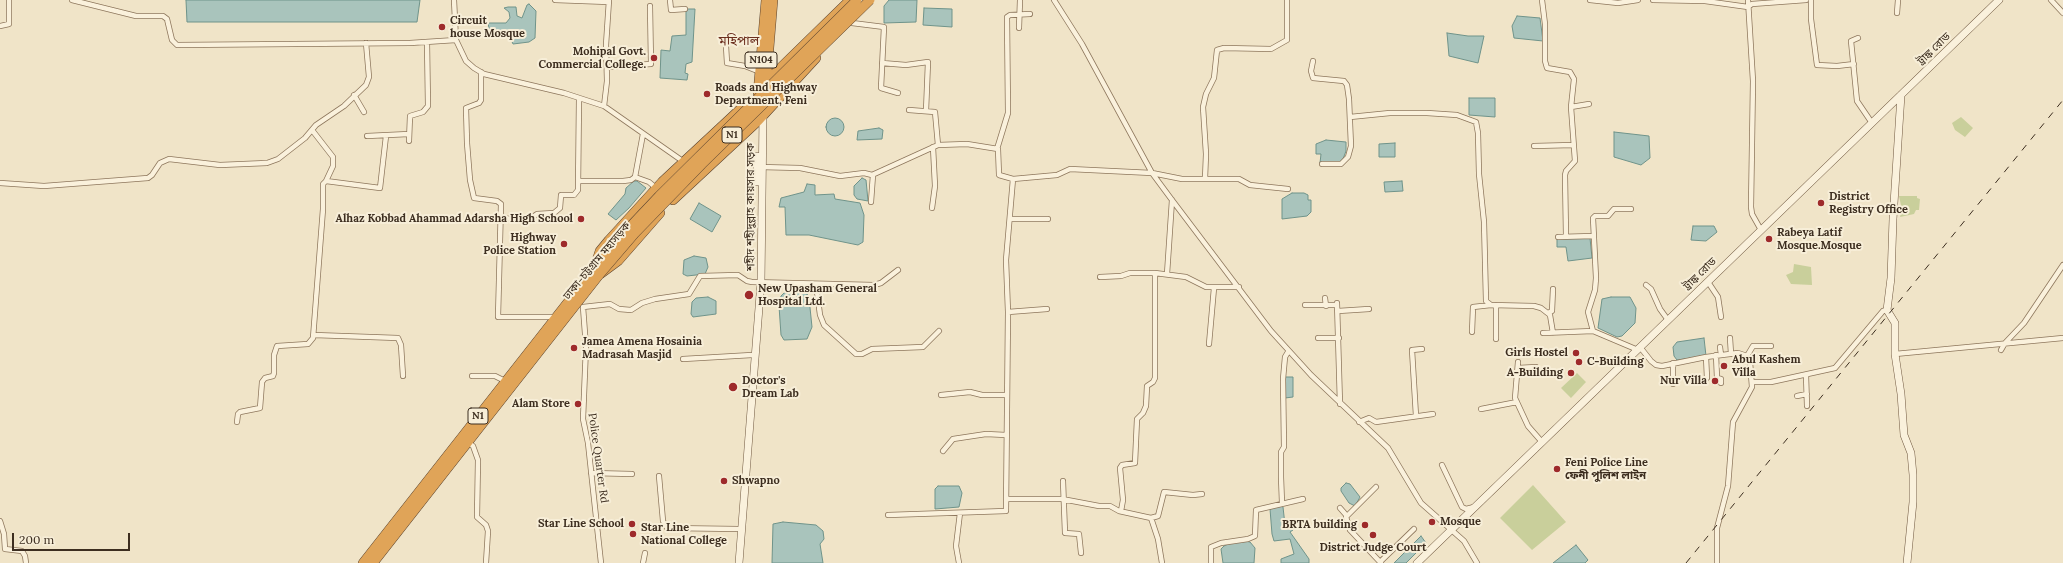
<!DOCTYPE html>
<meta charset="utf-8">
<style>
body{margin:0}
#map{position:relative;width:2063px;height:563px;overflow:hidden;background:#f0e4c8;font-family:Lora,serif}
canvas{display:block}
.scale{position:absolute;left:12px;top:533px;width:118px;height:18px;box-sizing:border-box;border:2px solid #3d2e20;border-top:0;padding-left:5px;font-size:12px;line-height:14px;white-space:nowrap;color:#3d2e20;-webkit-text-stroke:3px #f7eed8;paint-order:stroke}
</style>
<div id="map">
<canvas width="2063" height="563"></canvas>
<div class="scale">200 m</div>
</div>
<script>
const g = document.querySelector('canvas').getContext('2d');
g.lineJoin = 'round';
function fill(path, color) { g.fillStyle = color; g.fill(path, 'evenodd'); }
const poly = rows => new Path2D(rows.map(r => 'M' + r).join(''));
function stroke(path, color, width, dash) { g.strokeStyle = color; g.lineWidth = width; g.lineCap = dash ? 'butt' : 'round'; g.setLineDash(dash || []); g.stroke(path); }
function drawText(font, color, halo, rows, align = 'center') {
  g.font = font + ' Lora,"Noto Sans Bengali",serif'; g.lineWidth = 4; g.setLineDash([]); g.textBaseline = 'middle'; g.strokeStyle = halo; g.fillStyle = color; for (const [text, x, y, turn = 0] of rows) {
    g.save(); g.translate(x, y); g.rotate((+turn || 0) * Math.PI / 180); g.textAlign = isNaN(turn) ? turn : align; if (halo) g.strokeText(text, 0, 0); g.fillText(text, 0, 0); g.restore();
  }
}
const green = poly([
 [1961,117,1973,128,1965,137,1955,130,1952,123],
 [1899,196,1917,196,1917,198,1920,199,1919,210,1916,210,1914,214,1900,217,1902,210],
 [1794,264,1811,267,1812,285,1791,284,1786,275,1793,272],
 [1577,373,1586,382,1571,398,1561,388],
 [1533,485,1566,522,1532,550,1500,518]
]);
const water = poly([
 [186,0,420,0,417,22,187,22,186,0],
 [889,0,917,0,916,22,884,23,884,6,889,0],
 [529,4,536,11,535,38,529,42,513,44,510,37,500,34,490,33,488,23,506,23,510,18,509,12,504,8,508,7,516,7,517,16,522,18,527,5,529,4],
 [924,8,952,9,952,27,923,25,924,8],
 [686,9,695,9,692,62,686,64,685,73,688,74,687,80,660,78,661,50,670,51,672,36,686,35,686,9],
 [1517,16,1540,18,1543,41,1514,38,1512,26,1517,16],
 [1447,33,1468,36,1484,36,1478,63,1449,56,1447,33],
 [1469,98,1495,98,1495,117,1469,115,1469,98],
 '826 127a9 9 0 1 1 18 0a9 9 0 1 1-18 0Z',
 [879,128,883,130,882,139,857,140,858,131,879,128],
 [1614,132,1649,136,1650,158,1641,165,1614,157,1614,132],
 [1326,140,1346,142,1346,151,1343,159,1340,162,1320,163,1321,154,1316,154,1316,144,1326,140],
 [1395,143,1395,157,1379,157,1379,144,1395,143],
 [862,178,866,180,868,201,857,199,854,195,854,186,862,178],
 [634,181,637,181,646,188,629,208,616,220,608,214,625,194,626,188,634,181],
 [1402,181,1403,191,1385,192,1384,182,1402,181],
 [807,184,815,185,815,195,834,194,835,199,860,203,864,215,863,242,858,245,809,235,786,235,785,207,779,207,781,198,804,192,807,184],
 [1292,193,1304,193,1308,195,1308,200,1311,200,1311,212,1307,216,1282,219,1282,199,1292,193],
 [699,203,721,216,712,232,690,219,699,203],
 [1693,226,1714,226,1717,232,1706,241,1691,240,1693,226],
 [1571,237,1590,238,1592,258,1568,261,1566,247,1557,247,1557,239,1571,237],
 [694,256,706,258,708,267,705,274,687,276,683,274,684,260,694,256],
 [792,291,801,291,808,295,809,298,812,327,807,339,784,340,781,335,779,306,781,296,784,293,792,291],
 [708,297,716,301,716,314,693,317,691,314,692,302,696,298,708,297],
 [1611,297,1630,297,1636,308,1635,323,1622,336,1617,337,1598,328,1602,299,1611,297],
 [1704,338,1706,356,1677,360,1674,356,1673,347,1677,342,1704,338],
 [1285,377,1293,377,1293,397,1285,398,1285,377],
 [1346,483,1350,484,1360,497,1355,506,1349,503,1341,491,1341,488,1346,483],
 [938,486,959,486,962,493,959,507,935,509,935,489,938,486],
 [1280,505,1283,507,1285,525,1292,526,1293,530,1290,532,1309,559,1309,563,1281,563,1281,559,1294,554,1290,539,1274,541,1272,534,1270,509,1280,505],
 [783,522,816,525,823,531,824,539,820,544,823,563,772,563,773,524,783,522],
 [1421,536,1426,543,1406,563,1394,563,1421,536],
 [1245,541,1250,542,1255,548,1254,563,1223,563,1221,549,1224,546,1230,543,1245,541],
 [1576,545,1588,560,1585,563,1553,563,1576,545]
]);
const street = poly([
 [72,0,136,16,163,16,167,19,172,40,177,45,410,43,456,40],
 [454,0,456,40,466,61,474,68,484,74,564,93,604,106,684,162],
 [555,0,609,2],
 [670,0,671,10,685,9],
 [1054,0,1082,44,1152,173,1172,200,1271,331,1311,375,1388,448,1421,503,1464,541,1477,563],
 [1542,0,1545,24,1545,61,1547,68,1570,72,1574,79,1571,107,1575,161,1566,171,1565,175,1566,236],
 [1590,0,1618,3,1638,0],
 [1653,0,1705,1,1748,7,1752,4,1806,0],
 [1748,0,1753,81,1751,207,1752,214,1761,230],
 [1811,0,1811,19,1817,65,1837,66,1854,64],
 [2051,0,2063,13],
 [1897,13,1898,0],
 [852,23,884,27,881,88,898,93],
 [0,26,9,24,9,0],
 [1019,28,1020,0],
 [1858,38,1851,41,1857,101,1872,123],
 [726,46,727,63,745,66,760,72],
 [1313,61,1311,71,1313,78,1344,81,1347,85,1349,99,1351,146,1348,157,1341,164,1322,164],
 [882,63,906,65,928,62,926,111],
 [607,67,651,64,650,6],
 [481,72,481,100,479,103,466,108,467,143,470,180,474,198,497,201,501,204,498,317,555,317],
 [354,95,364,112],
 [604,106,607,81,606,45,609,0],
 [1571,107,1589,104],
 [909,110,935,112,938,145],
 [1350,117,1390,113,1427,113,1457,115,1476,122,1478,133,1479,174,1484,222,1486,301,1491,305,1534,306,1541,308,1550,315,1553,333],
 [312,130,333,157,333,166,326,181],
 [643,134,635,177,649,182,656,188],
 [367,136,409,134],
 [409,141,410,116,423,112,428,106,427,42],
 [1534,146,1573,145],
 [997,149,1008,113,1007,17,1010,15,1030,14],
 [760,167,800,168,840,176,864,173,872,175,938,145,967,144,998,149,999,175,1013,179,1057,175,1070,169,1152,173,1182,179,1239,179,1250,185,1288,189],
 [1205,179,1206,154,1203,107,1206,94,1214,78,1217,50,1224,48,1271,49,1287,40,1287,0],
 [579,181,623,181,631,180,635,177],
 [0,183,44,186,148,178,152,175,160,163,169,159,220,165,267,163,278,159,305,138,316,125,344,106,366,85,369,77,366,43],
 [871,202,873,175],
 [932,208,935,186,933,147],
 [501,218,528,220,537,214,554,213,560,208,561,195,574,195,578,190,579,98],
 [1011,219,1048,219],
 [1558,237,1593,236],
 [1167,274,1172,200],
 [1100,277,1121,276,1130,273,1155,273,1186,277,1206,287,1239,287],
 [1708,282,1718,297,1721,317],
 [816,284,820,315,824,325,856,354,862,354,872,349,923,347,939,331],
 [1646,285,1651,289,1660,309,1668,320],
 [1325,298,1326,306],
 [1337,303,1340,404],
 [1305,305,1337,305],
 [1496,305,1496,339],
 [1338,311,1369,309],
 [1008,312,1047,309],
 [1548,313,1552,311,1553,289],
 [1593,331,1588,312,1595,290,1596,278,1593,218,1595,216,1608,216,1614,209,1631,209],
 [1472,332,1473,307,1491,305],
 [1543,333,1593,331,1638,350],
 [314,335,398,338,401,345,403,376],
 [1318,338,1339,338],
 [1730,338,1731,354],
 [1209,344,1214,288],
 [1640,347,1651,361,1656,365,1662,366,1706,357,1738,353,1747,356,1750,362,1752,387,1733,422,1728,486,1717,528,1717,563],
 [1720,347,1721,355],
 [2001,350,2005,343,2024,323,2063,265],
 [1895,354,2063,338],
 [1716,355,1717,378,1721,379,1721,383],
 [1747,356,1753,346,1771,346],
 [1706,357,1707,378],
 [683,359,752,355],
 [1518,362,1515,398,1528,426,1542,442],
 [1518,368,1536,367],
 [1806,375,1807,406],
 [472,376,495,376,505,381],
 [1752,382,1771,382,1835,368,1883,311,1887,310],
 [1673,384,1673,363],
 [941,395,970,392,982,395,1006,395],
 [1797,396,1807,394],
 [1481,409,1517,402],
 [1416,416,1412,350,1422,349],
 [237,422,238,414,240,412,260,408,262,382,265,378,273,376,274,373,274,355,277,346,308,344,313,338,323,209,323,184,326,181,380,188,386,136],
 [1359,422,1369,418,1376,422,1433,414],
 [468,442,473,446,478,460,477,517,486,525,488,531,486,563],
 [943,451,953,439,986,434,1006,435],
 [1442,465,1462,507,1466,509,1474,507],
 [591,473,632,474],
 [659,476,663,521,667,528,738,529],
 [1063,481,1065,533,1079,534,1081,553],
 [1376,487,1346,517,1350,530,1381,563],
 [1007,499,1062,499,1099,506,1110,506,1119,511,1151,518,1158,516,1164,492,1193,495,1202,494],
 [1282,503,1281,477,1281,452,1284,447,1283,379,1285,357,1288,352],
 [1340,508,1347,516],
 [1121,511,1123,500,1120,468,1122,465,1135,463,1137,419,1143,413,1146,406,1147,386,1153,382,1155,378,1155,273],
 [888,515,1006,511,1008,312,1006,260,1013,179],
 [1151,518,1158,539,1162,563],
 [0,521,4,534,5,549,22,551,25,556,26,563],
 [1380,562,1414,529],
 [601,563,588,443,583,419,586,347,583,307,610,304,619,309,631,310,642,303,655,299,689,294,700,276,738,275,747,281,752,282,874,285,881,283,898,270],
 [643,563,645,553],
 [959,563,956,546,960,513],
 [1211,563,1211,547,1221,543,1248,539,1255,536,1256,510,1303,499]
]);
const secondary = poly([
 [1901,95,1893,219,1891,278,1887,310,1895,323,1895,354,1901,394,1904,435,1911,453,1913,475,1913,502,1907,563],
 [757,182,757,156],
 [739,563,761,282,763,114],
 [1417,563,1999,0]
]);
const highway = poly([
 [766,84,773,0],
 [760,91,771,77,850,0],
 [758,93,766,0],
 [673,200,758,121,816,58],
 [363,563,594,269,600,251,609,240,662,182,749,101],
 [373,563,599,275,618,261,660,213]
]);
const rail = poly([
 [1686,563,2063,100]
]);
const highwayBridge = poly([
 [594,269,625,232,659,196,857,0],
 [599,275,635,233,702,164,870,0]
]);
const markers = [
 [442,27,4,"#9e2a2b"],
 [654,58,4,"#9e2a2b"],
 [707,94,4,"#9e2a2b"],
 [1821,203,4,"#9e2a2b"],
 [581,219,4,"#9e2a2b"],
 [1769,239,4,"#9e2a2b"],
 [564,244,4,"#9e2a2b"],
 [749,295,5,"#9e2a2b"],
 [574,348,4,"#9e2a2b"],
 [1576,353,4,"#9e2a2b"],
 [1579,362,4,"#9e2a2b"],
 [1724,366,4,"#9e2a2b"],
 [1571,373,4,"#9e2a2b"],
 [1715,381,4,"#9e2a2b"],
 [733,387,5,"#9e2a2b"],
 [578,404,4,"#9e2a2b"],
 [1557,469,4,"#9e2a2b"],
 [724,481,4,"#9e2a2b"],
 [1432,522,4,"#9e2a2b"],
 [632,524,4,"#9e2a2b"],
 [1365,525,4,"#9e2a2b"],
 [633,534,4,"#9e2a2b"],
 [1373,535,4,"#9e2a2b"]
];
const shields = [
 [761,60,32],
 [732,135,20],
 [478,416,20]
];
const shieldNames = [
 ["N104",761,60],
 ["N1",732,135],
 ["N1",478,416]
];
const poiNames = [
 ["Circuit",450,21],
 ["house Mosque",450,34],
 ["Mohipal Govt.",646,52,"right"],
 ["Commercial College.",646,65,"right"],
 ["Roads and Highway",715,88],
 ["Department, Feni",715,101],
 ["District",1829,197],
 ["Registry Office",1829,210],
 ["Alhaz Kobbad Ahammad Adarsha High School",573,219,"right"],
 ["Rabeya Latif",1777,233],
 ["Mosque.Mosque",1777,246],
 ["Highway",556,238,"right"],
 ["Police Station",556,251,"right"],
 ["New Upasham General",758,289],
 ["Hospital Ltd.",758,302],
 ["Jamea Amena Hosainia",582,342],
 ["Madrasah Masjid",582,355],
 ["Girls Hostel",1568,353,"right"],
 ["Abul Kashem",1732,360],
 ["Villa",1732,373],
 ["C-Building",1587,362],
 ["A-Building",1563,373,"right"],
 ["Doctor's",742,381],
 ["Dream Lab",742,394],
 ["Nur Villa",1707,381,"right"],
 ["Alam Store",570,404,"right"],
 ["Feni Police Line",1565,463],
 ["ফেনী পুলিশ লাইন",1565,476],
 ["Shwapno",732,481],
 ["Mosque",1440,522],
 ["Star Line School",624,524,"right"],
 ["BRTA building",1357,525,"right"],
 ["Star Line",641,528],
 ["National College",641,541],
 ["District Judge Court",1373,548,"center"]
];
const streetNames = [
 ["ট্রাঙ্ক রোড",1934,49,-44],
 ["শহীদ শহীদুল্লাহ কায়সার সড়ক",751,207,-90],
 ["ঢাকা-চট্টগ্রাম মহাসড়ক",597,261,-50],
 ["ট্রাঙ্ক রোড",1700,274,-44],
 ["Police Quarter Rd",598,458,82]
];
const quarterNames = [
 ["মহিপাল",739,41]
];
fill(green, '#c9cf9b');
fill(water, '#a9c4bc');
stroke(water, '#6f938a', 1);
stroke(street, '#8d765c', 6);
stroke(secondary, '#6f573f', 8);
stroke(highway, '#5b4430', 10);
stroke(street, '#faf1dc', 4.5);
stroke(secondary, '#faf1dc', 7);
stroke(highway, '#e0a458', 9);
stroke(rail, '#3d2e20', 1, [7, 7]);
stroke(highwayBridge, '#5b4430', 10, []);
stroke(highwayBridge, '#e0a458', 9);
for (const [x, y, r, color] of markers) { const dot = new Path2D(); dot.arc(x, y, r, 0, 2 * Math.PI); g.fillStyle = color; g.fill(dot); stroke(dot, '#f7eed8', 1.5); }
for (const [x, y, w] of shields) { const box = new Path2D(); box.roundRect(x - w / 2, y - 8, w, 16, 3); g.fillStyle = '#f7eed8'; g.fill(box); stroke(box, '#3d2e20', 1); }
drawText('bold 10px', '#3d2e20', null, shieldNames);
drawText('bold 11px', '#3d2e20', '#f7eed8', poiNames, 'left');
drawText('11px', '#3d2e20', '#f7eed8', streetNames);
drawText('13px', '#6b2e1e', '#f7eed8', quarterNames);
</script>
